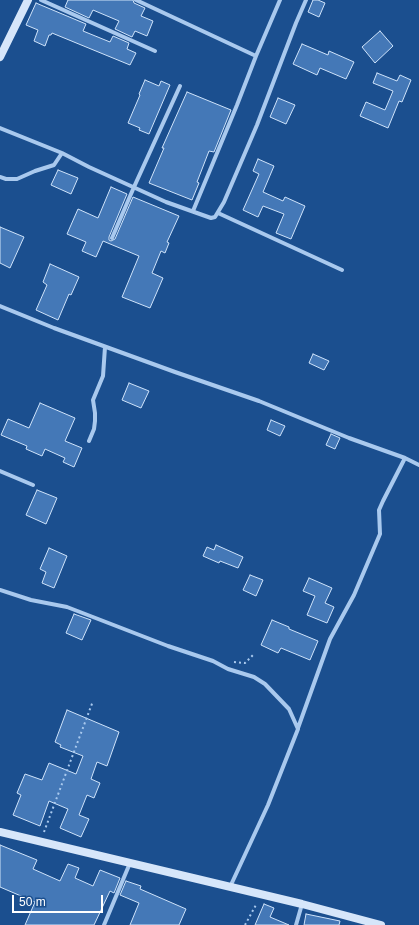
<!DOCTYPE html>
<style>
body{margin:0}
#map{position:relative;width:419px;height:925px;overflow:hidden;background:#1b4f8f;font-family:Arial,sans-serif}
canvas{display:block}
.scale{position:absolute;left:12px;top:895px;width:91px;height:18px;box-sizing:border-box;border:2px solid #fff;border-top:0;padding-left:5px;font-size:12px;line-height:14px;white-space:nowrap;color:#fff;-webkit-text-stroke:3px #1b4f8f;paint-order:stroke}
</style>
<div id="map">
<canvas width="419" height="925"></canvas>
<div class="scale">50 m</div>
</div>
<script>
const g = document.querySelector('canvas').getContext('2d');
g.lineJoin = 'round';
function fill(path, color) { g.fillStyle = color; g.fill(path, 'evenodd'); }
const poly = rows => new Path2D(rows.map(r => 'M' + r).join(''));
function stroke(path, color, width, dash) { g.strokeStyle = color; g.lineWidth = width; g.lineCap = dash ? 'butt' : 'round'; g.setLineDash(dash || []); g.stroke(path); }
const building = poly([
 [68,0,133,0,134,3,145,8,141,16,153,21,147,36,135,31,132,37,115,29,119,21,93,10,89,18,65,7,68,0],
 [313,0,318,0,325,3,319,17,308,12,313,0],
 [36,3,86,24,83,31,110,42,113,36,129,43,127,49,136,53,130,65,52,33,51,35,49,35,45,46,34,41,38,30,26,25,36,3],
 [380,31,393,46,375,63,362,47,380,31],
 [302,44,328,55,329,51,354,62,346,79,320,68,317,75,293,64,302,44],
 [377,73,397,81,400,75,411,80,402,102,399,101,388,128,360,116,366,102,385,110,393,91,373,83,377,73],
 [145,80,159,86,161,81,170,85,149,134,139,130,140,128,128,123,140,95,139,94,145,80],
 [187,92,231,110,214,152,209,151,197,182,199,183,192,200,149,183,164,148,162,148,187,92],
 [278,98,295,105,286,124,270,117,278,98],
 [258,159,274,166,263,192,283,201,285,197,305,206,291,239,276,233,284,214,263,206,258,217,243,210,259,174,253,171,258,159],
 [58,170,78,178,71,194,51,185,58,170],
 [111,187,127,194,109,237,109,240,111,241,115,239,133,197,179,216,167,242,169,243,165,253,161,251,152,273,163,278,150,308,122,297,139,256,103,241,96,257,82,251,86,242,67,234,78,209,98,218,111,187],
 [0,227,24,237,10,268,0,263,0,227],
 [50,264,79,277,71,295,69,294,58,320,36,310,47,285,43,282,50,264],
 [313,354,329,361,324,370,309,363,313,354],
 [129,383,149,391,141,408,122,400,129,383],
 [40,403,75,418,65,441,82,448,74,467,63,462,65,458,45,449,42,456,26,449,27,446,1,435,8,419,29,428,40,403],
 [271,420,285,426,280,436,267,430,271,420],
 [331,434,340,438,335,449,326,445,331,434],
 [37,490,57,498,46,524,26,515,37,490],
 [216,545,243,557,238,568,220,561,219,563,203,556,207,547,214,550,216,545],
 [49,548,67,556,54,588,42,583,46,572,40,569,49,548],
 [250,575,263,580,256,596,243,590,250,575],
 [309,578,332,588,325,603,334,607,327,623,307,615,315,596,303,591,309,578],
 [74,614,91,620,82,640,66,633,74,614],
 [272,620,289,627,289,629,318,641,310,660,281,648,278,653,261,645,272,620],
 [67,710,119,732,107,766,97,762,91,779,100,783,94,798,87,795,79,815,89,819,81,837,60,828,68,809,49,801,40,826,13,815,21,795,17,793,25,774,42,780,49,763,76,774,83,756,60,747,61,745,55,742,67,710],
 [0,845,37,860,33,869,60,881,68,864,79,868,75,878,93,886,100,870,120,878,114,893,110,891,94,925,25,925,35,902,0,887,0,845],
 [126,881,141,886,140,889,186,909,179,925,130,925,139,903,120,895,126,881],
 [264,904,274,908,270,917,289,925,255,925,264,904],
 [306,914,340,921,339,925,304,925,306,914]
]);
const path = poly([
 [234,662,245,663,254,654],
 [44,832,93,701],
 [245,925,257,903]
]);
const street = poly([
 [41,0,155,51],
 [136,0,256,56],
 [0,128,62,153],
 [0,177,6,179,17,179,35,171,54,165,62,153,89,167,166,202,211,218,215,217,224,202,257,125,296,23,306,0],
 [193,211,237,105,256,56,280,0],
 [218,213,342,270],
 [112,238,134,187,180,86],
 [0,306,54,328,175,372,259,401,349,438,405,458,419,465],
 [89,441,94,429,95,421,95,413,93,400,103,376,105,347],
 [0,471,33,485],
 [0,590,31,600,67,607,168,646,213,661,228,669,254,677,265,684,289,709,298,729,268,805,230,887],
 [298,728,330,639,354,595,380,534,379,510,383,501,405,458],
 [104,925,130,863],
 [296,925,302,904]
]);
const secondary = poly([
 [0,57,28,0],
 [0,832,302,904,381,925]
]);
fill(building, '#4478b7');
stroke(building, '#cfe3fa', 1);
stroke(path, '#a9c9ee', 2, [2, 3]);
stroke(street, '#a9c9ee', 4);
stroke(secondary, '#d6e6fa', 8);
</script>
